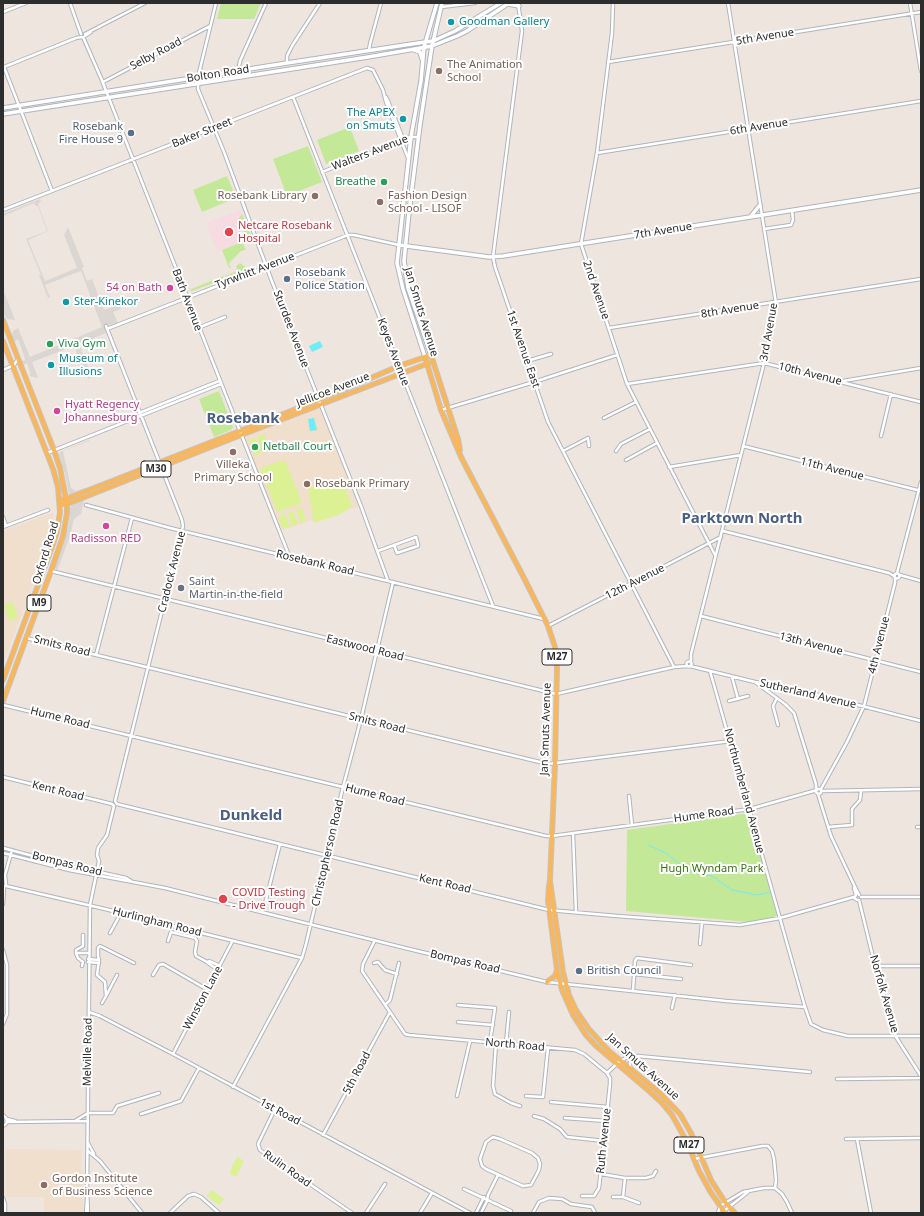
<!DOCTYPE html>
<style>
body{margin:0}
#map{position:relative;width:924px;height:1216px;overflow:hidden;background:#efe5df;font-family:"Noto Sans",sans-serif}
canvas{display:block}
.frame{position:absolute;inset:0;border:4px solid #2d2d2d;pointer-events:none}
</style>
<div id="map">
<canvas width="924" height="1216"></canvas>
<div class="frame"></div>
</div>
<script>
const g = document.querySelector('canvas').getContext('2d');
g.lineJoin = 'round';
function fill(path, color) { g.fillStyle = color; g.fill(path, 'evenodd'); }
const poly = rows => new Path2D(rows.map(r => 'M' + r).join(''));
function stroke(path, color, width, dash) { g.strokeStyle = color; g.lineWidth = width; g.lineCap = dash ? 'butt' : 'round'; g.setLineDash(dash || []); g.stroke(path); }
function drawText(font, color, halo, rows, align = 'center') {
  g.font = font + ' "Noto Sans",sans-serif'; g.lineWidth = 4; g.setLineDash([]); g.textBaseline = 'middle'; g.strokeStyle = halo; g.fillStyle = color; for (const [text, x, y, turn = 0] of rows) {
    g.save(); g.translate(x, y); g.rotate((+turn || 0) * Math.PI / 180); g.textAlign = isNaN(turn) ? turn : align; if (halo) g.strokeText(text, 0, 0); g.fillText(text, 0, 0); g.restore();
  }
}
const education = poly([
 [321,404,361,506,281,530,241,435],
 [52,513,54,513,53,522,47,547,3,665,3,531],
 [6,1149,82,1150,81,1169,83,1174,83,1213,44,1213,44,1197,6,1197]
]);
const medical = poly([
 [241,209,254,243,243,246,241,242,217,252,206,223]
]);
const green = poly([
 [221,3,261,3,254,19,217,19],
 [350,127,359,151,326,164,317,140],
 [308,146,322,182,287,196,273,159],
 [227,176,236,198,202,212,193,190],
 [242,214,253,240,251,241,246,240,242,227,240,225,239,218],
 [242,242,246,250,241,251,230,262,229,265,231,268,229,268,222,250],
 [240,263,248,269,226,278,225,276,238,271,236,266],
 [223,276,224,279,211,284,192,291,189,290],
 [219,391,233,427,231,430,214,437,199,399],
 [749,813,777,916,749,922,626,911,627,830]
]);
const pitch = poly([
 [264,434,270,450,263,452,257,437],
 [255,438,262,453,255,456,249,440],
 [285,460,302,503,277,512,260,468],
 [342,479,352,506,341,514,314,523,308,488],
 [302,508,306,521,301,523,296,510],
 [293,511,298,524,292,526,288,514],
 [285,514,290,527,283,529,278,517],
 [13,602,18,618,9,621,4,605],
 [237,1157,244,1161,236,1177,229,1173],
 [212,1190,224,1199,219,1205,207,1196]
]);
const plaza = poly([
 [40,199,41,201,38,204,48,231,28,240,45,281,77,268,64,235,68,227,84,267,82,268,87,281,92,279,104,310,119,305,121,309,113,312,118,323,104,326,106,333,79,344,92,377,88,379,76,352,77,348,74,346,32,362,38,378,29,376,30,375,30,372,27,363,24,365,22,361,25,360,25,359,18,339,14,342,12,335,13,331,18,328,30,357,102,327,81,271,45,285,50,297,48,298,39,275,41,275,26,239,47,231,38,206,36,206,34,203,3,216,3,214],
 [3,290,8,302,15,320,7,319,3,313],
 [89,440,89,441,63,451,71,488,76,491,85,488,89,488,69,495,65,474,59,455,60,452],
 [84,500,81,514,74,519,70,536,57,571,55,567,69,523,70,508,72,505]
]);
const water = poly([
 [320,341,323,347,312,352,309,346],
 [314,418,317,430,310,431,308,419]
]);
const stream = poly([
 [648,845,666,853,688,871,712,876,732,890,757,895,771,892]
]);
const street = poly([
 [70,3,81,34],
 [216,3,198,77,198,89,224,152,271,279,361,506,388,581],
 [518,3,522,31,493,257,495,267,548,422,674,667],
 [613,3,612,33,597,153,581,244,627,384,715,555],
 [910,3,921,71],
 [441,7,475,3],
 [3,12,26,3],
 [85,34,145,3],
 [85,36,91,32],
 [83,37,101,78,290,558],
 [369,50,370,44,381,3],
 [608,62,921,12],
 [287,63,287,56,292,46,320,3],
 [4,67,52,191],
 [4,67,76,38,82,37],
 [241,70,239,66,240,61,266,3],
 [103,82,210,26],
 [293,97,493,606],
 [386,97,388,101,403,139],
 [597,153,921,101],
 [322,172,394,144,403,139,411,137,419,137],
 [3,210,367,68,373,70,383,90,386,102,408,158],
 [764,229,791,225,793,220,792,211],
 [106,326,182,520,183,526,131,736,115,801,117,804,549,910,617,916,740,925,780,918,854,897],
 [198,328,225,317],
 [609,328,921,279],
 [107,329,348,235,354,235,399,245],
 [527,361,551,354],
 [3,370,14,365,18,359],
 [843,381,921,368],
 [627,384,764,363,921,402],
 [441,410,534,382,617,355],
 [139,413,219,381],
 [604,418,636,402],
 [881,436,891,394],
 [743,446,921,491],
 [563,451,588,438,589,446],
 [616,451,621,444,650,429],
 [47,453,221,384],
 [626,460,657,443],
 [669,467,741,455],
 [86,505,170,528,544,619],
 [3,517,6,526],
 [3,527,48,510],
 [723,531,889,573,894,576],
 [378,551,416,537,418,544,418,546,397,553,394,545],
 [51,571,556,694,674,667,687,666],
 [897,573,921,482],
 '894.5 576a2.5 2.5 0 1 1 5 0a2.5 2.5 0 1 1-5 0Z',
 [900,575,921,581],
 [701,616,921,672],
 [548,626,721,537],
 [26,638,548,764,731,741],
 [96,655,132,518],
 '686.5 664a2.5 2.5 0 1 1 5 0a2.5 2.5 0 1 1-5 0Z',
 [691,662,691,654,764,363,776,303,728,3],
 [690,666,755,682,791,688,921,721],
 [710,671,805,1007,811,1024,823,1030,848,1036,921,1036],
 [732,677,738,699],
 [755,682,785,704,794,713,816,784,816,792,818,794,821,793,821,789,817,789],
 [777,698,773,706,778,725],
 [729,701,748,696],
 [3,705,546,836,552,836,750,809,817,790],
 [3,777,112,804,114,806,107,835,98,848,97,855,99,861,90,905,87,1189,88,1213],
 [821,789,847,742,864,706,895,583,895,578],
 [822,791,921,789],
 [818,794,831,836,855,887,859,895],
 [629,796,632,825],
 [828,827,852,825,852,809,860,800,861,791],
 [917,827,921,827],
 [573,833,576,912],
 [3,848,67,865,126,878,131,881],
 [3,853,69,870,165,888,409,949,547,982,726,1001,805,1007],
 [6,886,105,909,302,958],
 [854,888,856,895,854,898,857,900,859,900],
 [861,897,921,897],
 [859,900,872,953,896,1037,921,1076],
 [3,904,4,887,6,885,5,875,12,850],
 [265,904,280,844],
 [110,933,121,913],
 [83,935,83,946,76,950,76,953,88,953],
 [375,940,363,964,362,971,405,1034,409,1035,575,1050,584,1054,607,1073,610,1078,610,1084,599,1188,594,1196,582,1196],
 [168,941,171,932,195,938,197,941,195,952,196,956,207,962,209,961,220,966],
 [700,944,702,923],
 [3,950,7,965,7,1014,3,1024],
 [76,953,78,958,83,962,82,966],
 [88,959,99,960],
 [88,962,99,963],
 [207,962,208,963,218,970],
 [374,963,378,962,385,970,397,974],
 [876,966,921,966],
 [634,974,681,979],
 [153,975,159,965,163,964,208,990],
 [633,990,635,961,637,958,691,965],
 [106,996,117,975],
 [102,1003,106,996,105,982,97,975,99,960,98,956,98,948,100,946,134,963],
 [385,1005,390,1000,399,963],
 [458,1005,495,1008,490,1042],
 [672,1008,675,995],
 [89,1012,100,1016,173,1054,470,1213],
 [458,1022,493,1025],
 [496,1043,493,1086,495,1094,511,1103,520,1106],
 [506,1044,509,1012],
 [173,1054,232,942],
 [630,1067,630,1061,635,1057],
 [607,1073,620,1061,628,1057,638,1056,810,1072],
 [837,1079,921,1078],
 [233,1087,302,958,306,944,343,787,361,719,393,582],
 [457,1096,470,1041],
 [526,1096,543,1097,548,1048],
 [551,1102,608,1107],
 [275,1109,258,1144,260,1150,352,1213],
 [141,1114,181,1101,199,1068],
 [3,1115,6,1118,7,1121,6,1124,3,1126],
 [534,1116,544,1119,560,1129,567,1137,605,1141],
 [565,1118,607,1121],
 [7,1119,15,1121],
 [75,1121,88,1113,113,1113,117,1106,159,1093],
 [7,1122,88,1121],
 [323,1135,390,1012],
 [493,1137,500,1139,532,1153,538,1158,540,1164,539,1170,531,1185,523,1186,486,1169,482,1166,480,1159,486,1142,493,1137],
 [846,1139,921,1138],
 [857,1139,871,1213],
 [88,1143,94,1154],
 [88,1151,100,1161,142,1213],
 [694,1159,762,1146,768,1146,772,1151,774,1159,776,1180,775,1188],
 [601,1174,625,1178,646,1178,653,1176,656,1171],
 [464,1189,511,1211],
 [613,1197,623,1197,639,1203],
 [623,1197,625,1178],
 [3,1198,5,1204,5,1213],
 [724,1211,748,1192],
 [86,1213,87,1199],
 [170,1213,188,1196,194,1194,201,1197,219,1213],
 [366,1213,385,1184],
 [420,1213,432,1193],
 [476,1213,484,1197],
 [481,1213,487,1201,488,1195,498,1175],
 [533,1213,539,1202,549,1198,562,1199,571,1204,592,1207,595,1213],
 [718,1213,720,1206,743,1192,764,1188,775,1188,782,1194,787,1202,792,1213]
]);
const secondary = poly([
 [508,4,519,6],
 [414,50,420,52,422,59],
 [3,108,287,63,425,42,433,41,455,31,501,3],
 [3,114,368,57,432,46,457,36,467,31,509,3],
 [750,217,760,205],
 [399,245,489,257,503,256,921,190],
 [431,355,408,288,404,261,409,212,420,125,432,46,442,3],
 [425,357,403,289,397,263,411,137,421,81,424,47,437,3]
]);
const primary = poly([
 [3,320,54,450,60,468,67,504,67,513,63,536,51,571,3,701],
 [3,341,53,469,58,487,60,512,57,532,52,547,3,680],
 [425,357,441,410,461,457,525,580,548,626,555,647,557,668,555,764,550,880,549,886,548,901,557,970,562,990,573,1015,586,1035,595,1045,649,1091,662,1103,672,1115,687,1142,699,1171,710,1191,725,1213],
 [60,500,66,499,319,400,399,366,431,355,458,439,460,450],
 [60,504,67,504,241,435,429,363],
 [550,881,563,972,569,995,576,1010,588,1028,609,1051,660,1093,680,1114,691,1133,711,1180,725,1202,735,1213],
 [547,982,555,976,557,970]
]);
const markers = [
 [451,22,4,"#0f9aa8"],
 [439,71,4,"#8d6e63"],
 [403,119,4,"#0f9aa8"],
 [131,133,4,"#5c6f8a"],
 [384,182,4,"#2e9e5b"],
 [315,196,4,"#8d6e63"],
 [380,202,4,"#8d6e63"],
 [229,232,5,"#e0444e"],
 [287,279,4,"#5c6f8a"],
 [170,288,4,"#d1479c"],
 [66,302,4,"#0f9aa8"],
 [50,344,4,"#2e9e5b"],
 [51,365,4,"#0f9aa8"],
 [57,411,4,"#d1479c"],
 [255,447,4,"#2e9e5b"],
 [233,452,4,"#8d6e63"],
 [307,484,4,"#8d6e63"],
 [106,526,4,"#d1479c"],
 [181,588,4,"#6b7280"],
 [223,899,5,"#e0444e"],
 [579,971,4,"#5c6f8a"],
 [44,1185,4,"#8d6e63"]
];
const shields = [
 [156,469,30],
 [39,603,24],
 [557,657,30],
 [689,1145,30]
];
const shieldNames = [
 ["M30",156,469],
 ["M9",39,603],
 ["M27",557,657],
 ["M27",689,1145]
];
const cultureNames = [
 ["Goodman Gallery",459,22],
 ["The APEX",395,113,"right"],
 ["on Smuts",395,126,"right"],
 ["Ster-Kinekor",74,302],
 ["Museum of",59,359],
 ["Illusions",59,372]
];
const streetNames = [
 ["5th Avenue",765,37,-9],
 ["Selby Road",156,54,-28],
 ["Bolton Road",218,74,-9],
 ["6th Avenue",759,127,-9],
 ["Baker Street",202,133,-22],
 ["Walters Avenue",370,153,-21],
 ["7th Avenue",663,231,-9],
 ["Tyrwhitt Avenue",255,271,-21],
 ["2nd Avenue",596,290,71],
 ["Bath Avenue",187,300,69],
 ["8th Avenue",730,310,-9],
 ["Jan Smuts Avenue",421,312,73],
 ["Sturdee Avenue",291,329,69],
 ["3rd Avenue",769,332,-80],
 ["1st Avenue East",523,349,71],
 ["Keyes Avenue",393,352,69],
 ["10th Avenue",810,374,14],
 ["Jellicoe Avenue",333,390,-21],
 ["11th Avenue",832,469,14],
 ["Oxford Road",46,553,-73],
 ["Rosebank Road",315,563,13],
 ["Cradock Avenue",172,572,-76],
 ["12th Avenue",635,582,-27],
 ["13th Avenue",811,644,14],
 ["4th Avenue",879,645,-76],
 ["Smits Road",62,646,14],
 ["Eastwood Road",365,648,14],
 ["Sutherland Avenue",808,694,13],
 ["Hume Road",60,718,14],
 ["Smits Road",377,723,14],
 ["Jan Smuts Avenue",546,729,-88],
 ["Kent Road",58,791,14],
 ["Northumberland Avenue",744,791,75],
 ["Hume Road",375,795,14],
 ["Hume Road",704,815,-8],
 ["Christopherson Road",328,853,-77],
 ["Bompas Road",67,864,14],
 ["Kent Road",445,884,13],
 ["Hurlingham Road",157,922,14],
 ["Bompas Road",465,962,13],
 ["Norfolk Avenue",884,994,74],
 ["Winston Lane",203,998,-62],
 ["North Road",515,1045,5],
 ["Melville Road",88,1052,-89],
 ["Jan Smuts Avenue",643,1067,42],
 ["5th Road",357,1073,-62],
 ["1st Road",280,1112,28],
 ["Ruth Avenue",604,1141,-84],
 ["Rulin Road",287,1169,35]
];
const educationNames = [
 ["The Animation",447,65],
 ["School",447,78],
 ["Rosebank Library",307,196,"right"],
 ["Fashion Design",388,196],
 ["School - LISOF",388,209],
 ["Villeka",233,465,"center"],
 ["Primary School",233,478,"center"],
 ["Rosebank Primary",315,484],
 ["Gordon Institute",52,1179],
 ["of Business Science",52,1192]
];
const serviceNames = [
 ["Rosebank",123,127,"right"],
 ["Fire House 9",123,140,"right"],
 ["Rosebank",295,273],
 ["Police Station",295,286],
 ["British Council",587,971]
];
const leisureNames = [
 ["Breathe",376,182,"right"],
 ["Viva Gym",58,344],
 ["Netball Court",263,447]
];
const healthNames = [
 ["Netcare Rosebank",238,226],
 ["Hospital",238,239],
 ["COVID Testing",232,893],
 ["- Drive Trough",232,906]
];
const hotelNames = [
 ["54 on Bath",162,288],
 ["Hyatt Regency",65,405,"left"],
 ["Johannesburg",65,418,"left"],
 ["Radisson RED",106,539,"center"]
];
const worshipNames = [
 ["Saint",189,582],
 ["Martin-in-the-field",189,595]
];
const parkNames = [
 ["Hugh Wyndam Park",712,869]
];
const districtNames = [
 ["Rosebank",243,419],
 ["Parktown North",742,519],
 ["Dunkeld",251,816]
];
fill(education, '#f1dfce');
fill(medical, '#f6dce2');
fill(green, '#c3e998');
fill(pitch, '#dbf193');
fill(plaza, '#dbd6d2');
fill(water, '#6cedf7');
stroke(stream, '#6cedf7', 1);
stroke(street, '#afb5bd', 4.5);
stroke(secondary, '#afb5bd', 5.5);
stroke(primary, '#c4c4c4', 6);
stroke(street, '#fff', 2.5);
stroke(secondary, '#fff', 3.5);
stroke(primary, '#fab659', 4);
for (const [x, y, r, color] of markers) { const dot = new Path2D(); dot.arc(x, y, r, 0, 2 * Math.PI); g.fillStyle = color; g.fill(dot); stroke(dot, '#fff', 1.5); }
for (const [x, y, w] of shields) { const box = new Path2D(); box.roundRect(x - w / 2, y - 8, w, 16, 3); g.fillStyle = '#fff'; g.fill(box); stroke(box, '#2d2d2d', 1); }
drawText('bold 10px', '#2d2d2d', null, shieldNames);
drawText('11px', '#0d838f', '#fff', cultureNames, 'left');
drawText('11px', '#2d2d2d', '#fff', streetNames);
drawText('11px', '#785e54', '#fff', educationNames, 'left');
drawText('11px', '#4e5e75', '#fff', serviceNames, 'left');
drawText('11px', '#27864d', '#fff', leisureNames, 'left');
drawText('11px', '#be3a42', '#fff', healthNames, 'left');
drawText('11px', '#b23c85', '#fff', hotelNames, 'right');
drawText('11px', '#5b616d', '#fff', worshipNames, 'left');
drawText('11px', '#3a7116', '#fff', parkNames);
drawText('bold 15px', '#495e82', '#fff', districtNames);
</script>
